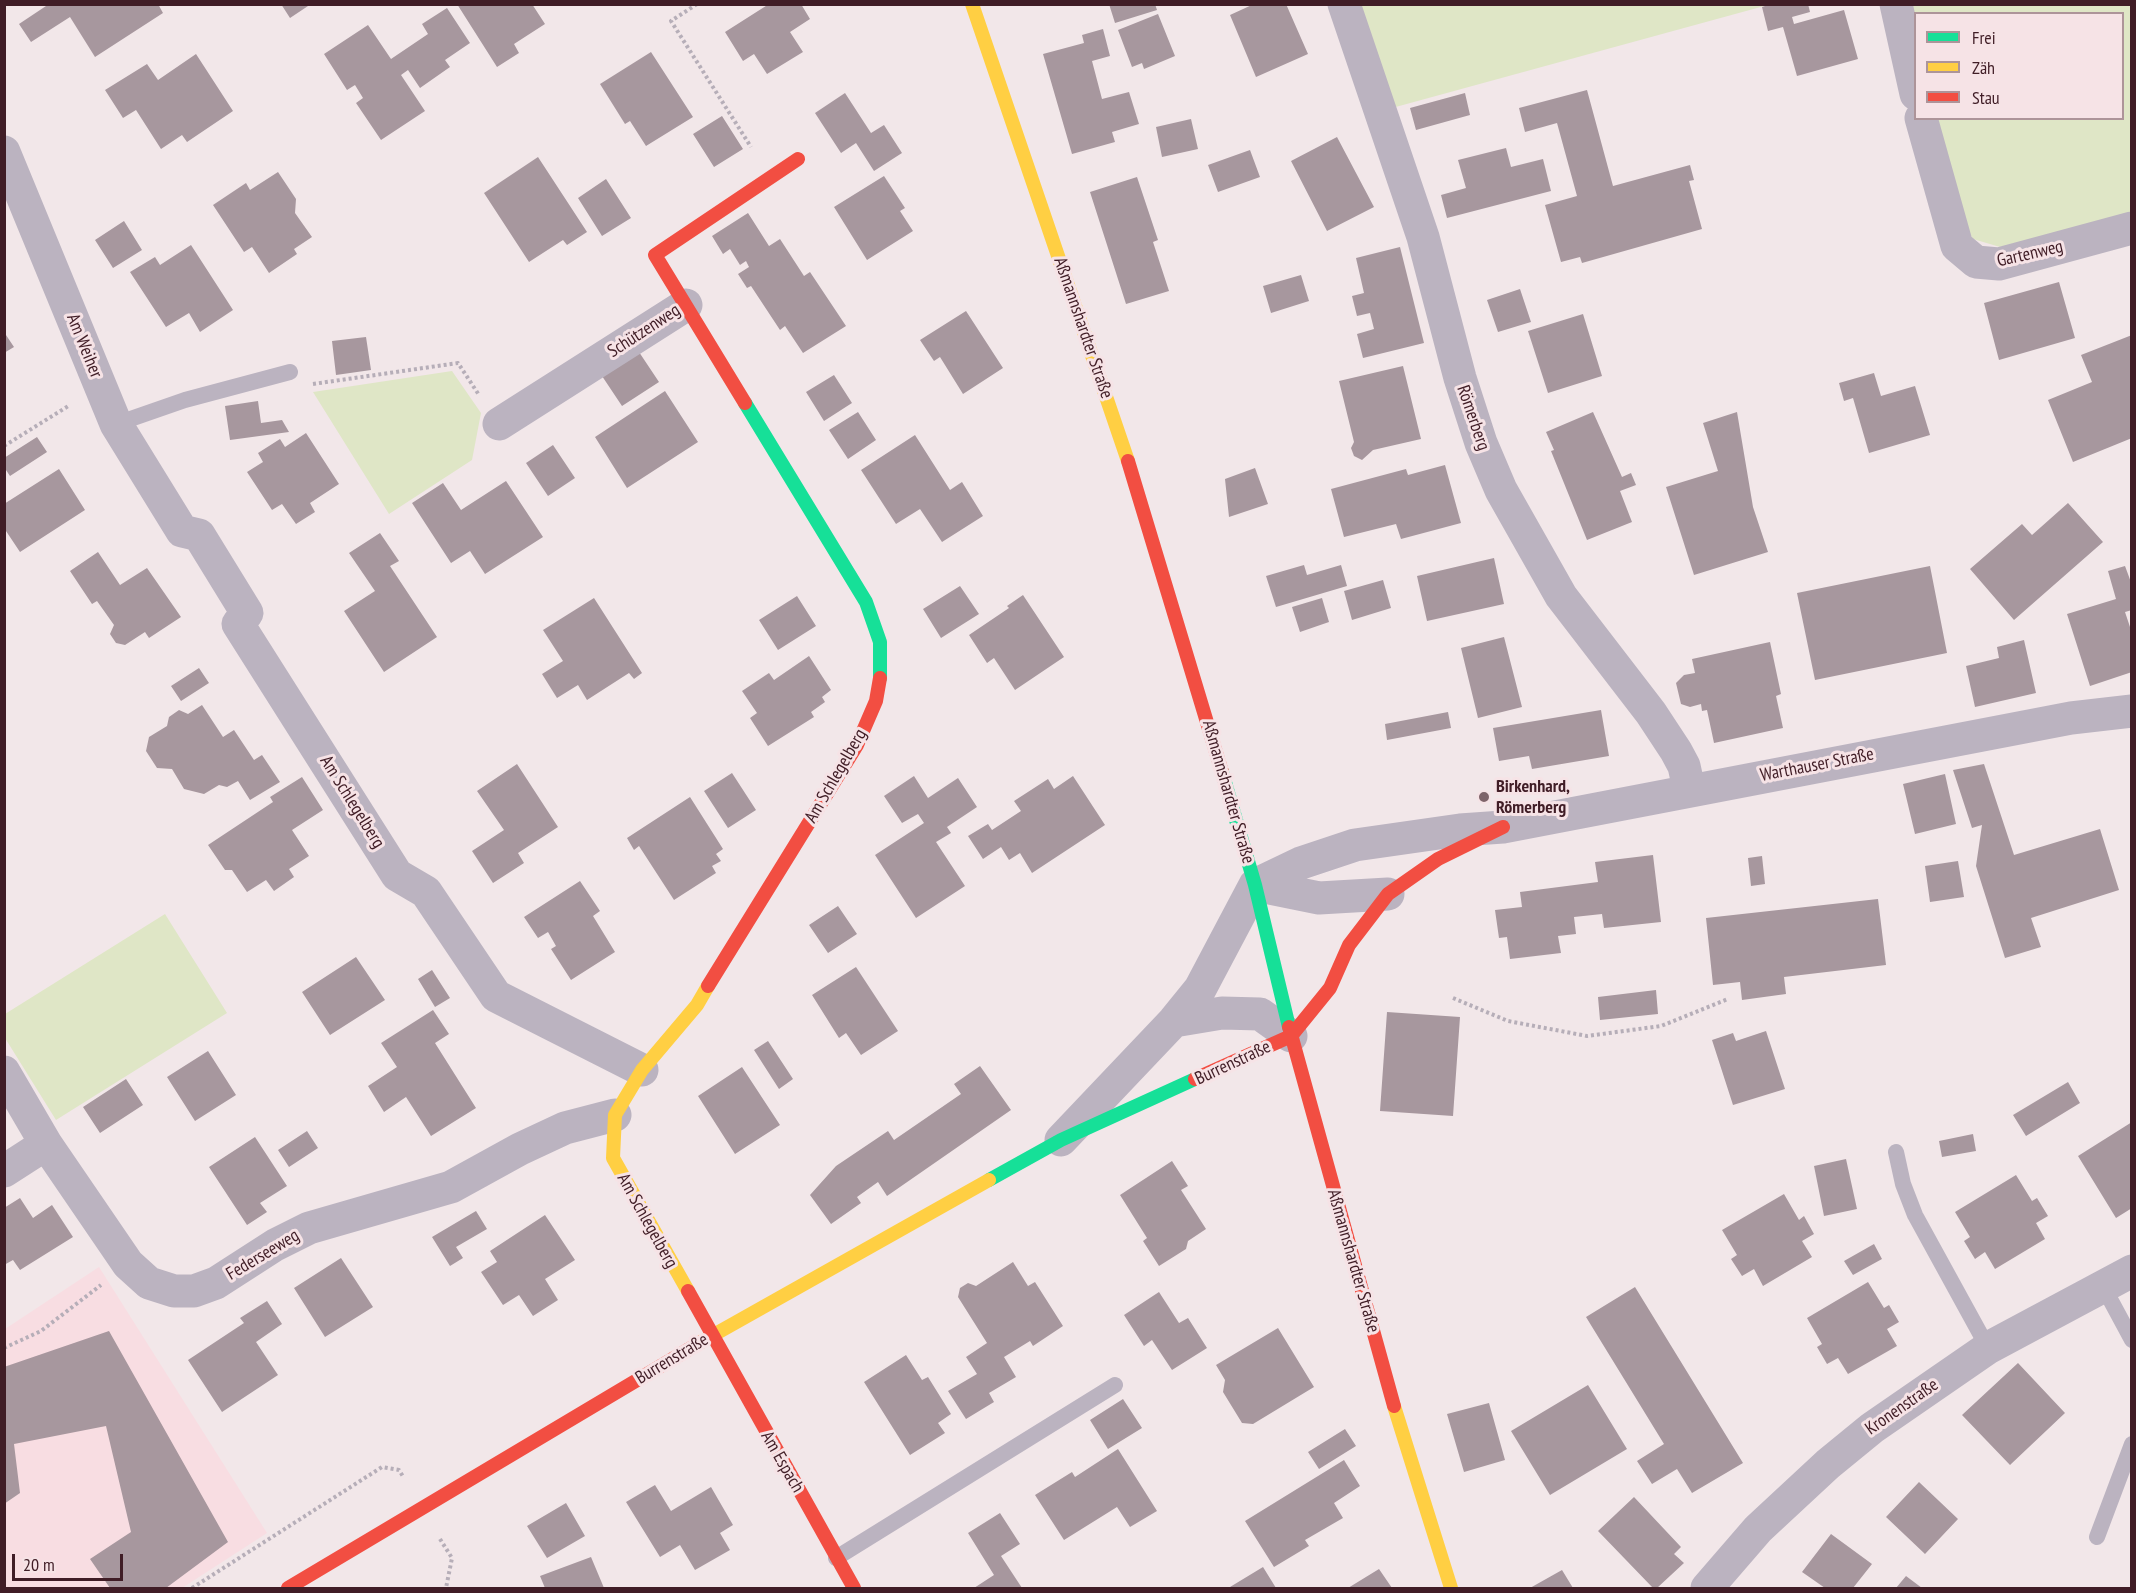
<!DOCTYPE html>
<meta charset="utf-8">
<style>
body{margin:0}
#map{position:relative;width:2136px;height:1593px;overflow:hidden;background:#f2e7e9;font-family:"PT Sans Narrow",sans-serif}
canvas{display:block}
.frame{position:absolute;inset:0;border:6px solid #401d26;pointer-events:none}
.legend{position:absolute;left:1914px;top:12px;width:210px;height:108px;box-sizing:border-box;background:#f6e3e6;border:2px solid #ad9499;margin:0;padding:8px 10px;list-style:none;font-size:18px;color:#401d26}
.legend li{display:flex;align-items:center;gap:12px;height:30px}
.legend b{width:30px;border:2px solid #ad9499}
.scale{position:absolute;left:12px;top:1554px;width:111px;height:27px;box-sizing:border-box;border:3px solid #401d26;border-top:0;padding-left:8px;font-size:18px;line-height:21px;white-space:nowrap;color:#401d26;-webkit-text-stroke:4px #f6e3e6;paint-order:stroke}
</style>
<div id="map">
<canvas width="2136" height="1593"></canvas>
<div class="frame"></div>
<ul class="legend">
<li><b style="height:8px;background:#16e098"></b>Frei</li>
<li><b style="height:8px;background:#ffcf43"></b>Zäh</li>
<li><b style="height:8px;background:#f24e42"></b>Stau</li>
</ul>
<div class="scale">20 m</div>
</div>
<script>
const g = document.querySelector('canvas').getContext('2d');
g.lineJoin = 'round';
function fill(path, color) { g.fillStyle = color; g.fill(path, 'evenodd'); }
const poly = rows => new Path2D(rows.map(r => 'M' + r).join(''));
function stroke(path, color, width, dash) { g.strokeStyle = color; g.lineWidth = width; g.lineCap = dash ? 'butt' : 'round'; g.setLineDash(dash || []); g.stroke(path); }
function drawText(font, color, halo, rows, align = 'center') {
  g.font = font + ' "PT Sans Narrow",sans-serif'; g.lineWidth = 6; g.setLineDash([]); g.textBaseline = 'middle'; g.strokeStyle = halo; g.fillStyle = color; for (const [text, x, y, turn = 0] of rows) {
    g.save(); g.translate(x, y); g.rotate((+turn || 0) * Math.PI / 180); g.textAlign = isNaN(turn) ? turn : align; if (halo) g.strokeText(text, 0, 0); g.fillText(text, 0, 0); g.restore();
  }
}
const built = poly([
 [99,1267,267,1533,182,1588,5,1588,5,1329]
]);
const green = poly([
 [1358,4,1768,5,1392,108],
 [1907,5,2131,5,2131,214,2000,247,1973,239,1958,214,1932,119,2122,118,2122,14,1916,14,1915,42],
 [452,371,481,413,472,460,389,514,313,392],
 [165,914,227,1013,56,1120,5,1038,5,1014]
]);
const building = poly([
 [49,4,158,4,163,13,95,57,70,17,31,42,19,24],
 [281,4,311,4,290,18],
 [457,4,532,4,545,24,514,44,519,53,497,67],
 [769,4,801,4,810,19,790,32,803,52,767,74,754,54,743,61,725,32],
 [1109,4,1155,4,1157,10,1115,23],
 [1254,4,1286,4,1308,54,1256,77,1230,15],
 [1771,4,1808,4,1810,12,1792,17,1794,24,1844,10,1858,59,1797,76,1783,27,1768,31,1762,7],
 [447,8,470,43,445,60,450,67,420,88,408,70,401,75,425,111,381,140,356,103,363,98,355,85,347,90,324,54,368,25,391,59,428,34,422,24],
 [1158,14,1175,56,1144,69,1142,63,1132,67,1118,30],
 [1103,29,1110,56,1092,61,1102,99,1129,92,1139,124,1112,132,1115,142,1072,154,1043,54,1084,43,1082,35],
 [651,52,693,117,646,146,630,121,625,124,600,84],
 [196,54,233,111,187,142,182,135,161,149,136,110,123,118,105,90,147,64,158,80],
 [1587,90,1613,186,1690,165,1694,180,1689,181,1702,229,1582,263,1580,257,1561,262,1545,205,1577,196,1557,123,1525,132,1519,108],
 [845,93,871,133,884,125,902,153,874,171,856,143,841,153,815,113],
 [1465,93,1470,115,1416,130,1410,108],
 [722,116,743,149,714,167,693,134],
 [1191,119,1198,149,1162,157,1156,127],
 [1337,137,1374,207,1327,231,1291,161],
 [1506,148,1511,167,1543,159,1551,191,1447,218,1441,195,1466,188,1458,160],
 [1250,150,1260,177,1218,192,1208,165],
 [538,157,587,232,567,245,563,240,529,262,484,193],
 [278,172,296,199,295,213,312,237,294,249,297,254,269,273,252,247,244,252,213,205,246,183,250,190],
 [884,176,905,208,900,211,913,231,867,260,834,207],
 [1137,177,1158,240,1153,242,1169,291,1126,304,1090,192],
 [606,179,631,218,602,236,578,198],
 [748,213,769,246,780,239,804,276,810,272,846,326,803,353,785,326,780,330,751,286,747,288,738,274,749,267,746,261,740,265,730,249,723,254,712,236],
 [124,221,142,250,113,268,95,240],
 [191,245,233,310,200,332,189,313,166,327,130,272,155,257,160,265],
 [1400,247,1424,343,1363,358,1357,334,1374,329,1370,313,1357,316,1352,296,1364,293,1356,258],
 [1301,275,1309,301,1271,313,1263,286],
 [2059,282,2075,338,1999,360,1984,303],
 [1520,289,1531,322,1498,332,1487,300],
 [966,311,1003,368,963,394,940,357,934,361,920,340],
 [1583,314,1602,376,1548,393,1528,331],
 [4,332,14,347,4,353],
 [2132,335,2132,438,2073,462,2048,400,2092,382,2081,355],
 [366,337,371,370,336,375,332,341],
 [639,352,659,382,622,406,602,376],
 [1403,366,1421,439,1373,450,1362,460,1354,456,1351,448,1354,442,1339,381],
 [1874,373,1881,396,1915,386,1930,435,1869,453,1853,398,1844,401,1839,383],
 [834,375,852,403,824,421,806,392],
 [665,391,698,442,627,488,595,437],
 [258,401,261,423,282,420,289,432,230,440,225,406],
 [858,412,876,440,848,459,829,430],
 [1593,412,1622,477,1631,473,1636,485,1620,491,1632,522,1587,540,1551,451,1554,450,1546,432],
 [1737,412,1753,507,1768,552,1694,575,1666,487,1718,471,1703,423],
 [306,433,339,484,310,503,315,512,296,524,282,504,272,510,247,472,263,462,258,453,280,439,285,447],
 [915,435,950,490,962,482,983,516,942,542,920,509,896,524,861,470],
 [37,437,47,452,10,476,4,467,4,458],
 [553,445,575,478,548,496,526,463],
 [1445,465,1461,523,1401,539,1396,524,1344,537,1331,489,1406,469,1408,475],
 [1255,468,1268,504,1229,517,1225,479],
 [59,469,85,510,20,552,4,528,4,504],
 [506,481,543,537,485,574,470,551,451,563,412,503,443,483,461,510],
 [2068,503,2103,542,2014,620,1970,569,2022,524,2032,535],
 [380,533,399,561,390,566,437,637,384,672,344,611,375,591,349,553],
 [98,552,120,585,147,568,181,617,149,638,145,632,125,645,116,643,110,634,114,625,97,601,92,604,70,571],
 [1494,558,1504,604,1427,621,1417,576],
 [1304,565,1307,575,1341,565,1347,586,1276,607,1266,576],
 [1930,566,1947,653,1815,680,1797,593],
 [2125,566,2132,585,2132,610,2125,612,2132,633,2132,672,2090,686,2067,614,2116,599,2108,571],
 [1383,580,1391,608,1352,620,1344,591],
 [960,586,979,614,941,638,923,609],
 [1023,595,1064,657,1015,690,994,658,987,663,969,635,1009,608,1007,606],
 [797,596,816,626,778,650,759,620],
 [594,598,642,673,634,679,629,673,587,700,578,685,557,698,542,674,563,661,543,630],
 [1322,598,1329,622,1300,632,1292,607],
 [1504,637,1522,707,1478,718,1461,648],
 [2024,640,2036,693,1975,707,1966,666,1999,658,1997,647],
 [1770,642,1781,694,1776,696,1783,728,1714,743,1707,710,1702,711,1701,704,1690,707,1681,704,1676,683,1684,675,1695,673,1692,659],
 [809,656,831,690,822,697,825,702,811,712,814,717,768,746,750,718,757,713,742,691,769,673,774,680],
 [199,668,209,683,181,701,171,686],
 [202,705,223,737,234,730,254,760,262,755,280,782,250,800,238,781,227,787,219,785,204,794,184,789,172,769,157,768,146,751,149,737,167,726,169,717,179,710,188,714],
 [1601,710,1609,756,1532,769,1529,756,1499,761,1493,728],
 [1448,712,1451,728,1387,740,1385,724],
 [517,764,558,827,518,853,524,863,493,883,472,851,504,830,477,791],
 [1984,764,2014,855,2100,829,2119,890,2031,918,2041,947,2005,958,1976,866,1982,825,1972,828,1953,770],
 [732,773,756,810,728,828,704,791],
 [1945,774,1956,824,1915,834,1903,784],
 [914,776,928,798,958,778,977,807,947,827,951,833,936,842,965,886,916,918,875,855,924,823,918,814,902,823,884,796],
 [1073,776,1105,825,1032,873,1020,853,1009,860,1001,847,983,859,968,836,988,824,992,830,1021,811,1014,801,1048,779,1054,789],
 [302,777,323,810,292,830,309,856,289,869,294,877,274,891,266,880,247,892,232,870,225,870,208,845,273,802,270,797],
 [690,797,723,849,716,854,721,861,712,866,716,873,674,900,639,846,634,850,627,838],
 [1653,855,1661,922,1604,928,1602,914,1574,917,1576,934,1558,936,1561,953,1510,959,1507,937,1499,938,1495,910,1522,907,1520,892,1598,882,1595,862],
 [1762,856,1765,884,1751,886,1748,858],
 [1958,861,1964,897,1930,902,1925,866],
 [580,881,600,911,593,916,615,952,571,980,551,949,556,946,548,932,538,938,524,917],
 [1878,899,1886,965,1784,977,1786,994,1742,1000,1740,982,1713,985,1706,918],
 [838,906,857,934,828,953,809,925],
 [356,957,385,1000,330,1035,302,992],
 [856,967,898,1031,861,1055,846,1033,839,1038,812,995],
 [432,970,450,998,435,1007,418,979],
 [1656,990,1658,1014,1600,1020,1598,997],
 [433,1010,449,1034,435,1043,476,1108,431,1136,406,1097,384,1112,368,1086,397,1067,381,1043],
 [1387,1012,1460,1017,1453,1116,1380,1111],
 [1766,1031,1785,1089,1733,1105,1712,1040,1733,1033,1736,1041],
 [768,1041,793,1079,779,1089,754,1050],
 [208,1051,236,1095,195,1121,167,1077],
 [980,1066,1011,1110,887,1196,878,1182,857,1197,861,1203,831,1224,810,1195,836,1166,888,1131,894,1140,961,1094,954,1084],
 [742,1067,780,1125,735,1154,698,1096],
 [126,1079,143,1105,100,1133,83,1107],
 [2068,1082,2080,1103,2026,1136,2013,1115],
 [2132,1122,2132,1208,2116,1218,2078,1156],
 [307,1131,318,1148,289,1167,278,1150],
 [1973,1134,1976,1151,1942,1157,1939,1141],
 [255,1137,287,1186,260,1203,267,1212,247,1225,209,1167],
 [1846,1159,1857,1209,1824,1216,1814,1166],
 [1172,1161,1188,1186,1181,1190,1206,1229,1188,1241,1186,1249,1159,1266,1143,1241,1147,1238,1120,1195],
 [2016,1175,2032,1201,2037,1198,2048,1216,2036,1223,2045,1239,1995,1269,1985,1252,1975,1259,1964,1241,1970,1237,1955,1212],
 [1784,1194,1799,1220,1804,1216,1814,1234,1802,1241,1812,1257,1763,1286,1754,1269,1742,1276,1731,1259,1737,1255,1722,1230],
 [20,1198,33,1218,52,1205,73,1237,20,1270,13,1260,4,1265,4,1208],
 [476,1211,487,1229,456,1247,463,1258,450,1266,432,1237],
 [545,1215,575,1260,545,1279,558,1300,533,1316,519,1295,503,1305,481,1272,497,1262,490,1251],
 [1874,1244,1882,1259,1853,1275,1844,1261],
 [341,1258,373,1307,325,1337,294,1288],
 [1013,1262,1028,1286,1035,1282,1063,1326,1033,1346,1030,1341,1004,1357,1016,1377,989,1393,994,1402,966,1419,948,1391,977,1374,966,1357,987,1343,958,1297,960,1288,968,1283,976,1286],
 [1868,1282,1884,1308,1889,1305,1899,1322,1887,1329,1897,1346,1848,1374,1838,1358,1827,1364,1817,1347,1822,1344,1807,1318],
 [1635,1287,1743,1463,1692,1493,1677,1469,1652,1484,1637,1461,1664,1444,1586,1317],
 [1159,1292,1179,1323,1188,1318,1207,1348,1172,1370,1152,1340,1144,1346,1124,1315],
 [267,1301,282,1324,256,1342,278,1375,222,1412,188,1360,244,1323,240,1318],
 [1278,1328,1314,1387,1253,1424,1242,1423,1223,1392,1225,1380,1216,1365],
 [109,1331,228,1542,166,1588,110,1588,90,1559,131,1532,106,1426,14,1444,20,1493,4,1504,4,1367],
 [906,1355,922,1380,928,1377,951,1414,938,1423,945,1433,910,1455,864,1382],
 [2018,1363,2065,1413,2010,1465,1962,1415],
 [1588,1385,1627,1449,1550,1495,1511,1431],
 [1123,1399,1142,1428,1108,1449,1090,1420],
 [1489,1403,1505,1460,1464,1472,1447,1414],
 [1345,1429,1356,1446,1319,1469,1308,1452],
 [1118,1449,1157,1511,1130,1527,1117,1507,1064,1540,1035,1495,1072,1472,1075,1477],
 [1344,1460,1360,1486,1334,1503,1343,1518,1305,1540,1309,1546,1274,1567,1245,1521],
 [1919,1482,1958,1519,1925,1554,1886,1517],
 [655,1485,671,1511,711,1487,733,1525,720,1533,730,1550,695,1570,680,1545,660,1557,626,1502],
 [1634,1497,1681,1547,1674,1554,1684,1563,1657,1588,1653,1588,1598,1531],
 [566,1503,585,1536,547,1558,527,1526],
 [1000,1513,1020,1544,1001,1556,1022,1588,974,1588,994,1575,968,1533],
 [1831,1534,1872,1564,1853,1588,1825,1588,1802,1572],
 [591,1557,604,1588,545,1588,540,1576],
 [1263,1567,1276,1588,1231,1588,1230,1587],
 [1379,1569,1392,1588,1348,1588],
 [1562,1570,1573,1588,1530,1588],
 [1906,1576,1922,1588,1896,1588]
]);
const path = poly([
 [697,4,671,21,751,147],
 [313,384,458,363,479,395],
 [4,446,70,405],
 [1453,998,1508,1021,1587,1036,1661,1026,1728,999],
 [4,1348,41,1331,101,1285],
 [440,1539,452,1558,446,1588],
 [192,1588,382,1467,399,1470,404,1478]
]);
const lane = poly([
 [116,424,185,400,290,372],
 [1896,1152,1903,1184,1915,1215,1988,1348],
 [2104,1288,2132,1340],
 [2097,1537,2132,1444],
 [836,1558,1115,1385]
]);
const street = poly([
 [1344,4,1423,237,1460,378,1481,443,1501,490,1561,596,1651,713,1676,751,1684,766,1689,789],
 [1896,4,1916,94],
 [1921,118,1957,246,1976,262,1999,264,2132,228],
 [4,152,116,424,182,531,199,535,247,613,238,624,397,875,426,892,496,996,642,1070],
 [499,424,686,305],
 [1255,885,1301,863,1355,845,1460,830,1503,827,2071,718,2132,711],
 [1255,885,1319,898,1388,894],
 [1174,1021,1222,1013,1260,1014,1291,1036],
 [4,1072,46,1144,128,1264,149,1283,174,1291,194,1291,216,1283,275,1245,309,1228,451,1187,520,1149,565,1128,615,1115],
 [1061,1140,1174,1021,1200,989,1255,885],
 [4,1171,46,1144],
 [1707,1588,1758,1529,1828,1464,1872,1428,1988,1348,2132,1271]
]);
const fast = poly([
 [745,403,866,602,880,642,880,678],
 [1222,772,1255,885,1289,1027],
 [989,1180,1061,1140,1195,1079]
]);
const slow = poly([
 [972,4,1128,461],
 [688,1291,613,1158,615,1115,642,1070,697,1005,708,986],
 [701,1342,989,1180],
 [1394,1406,1451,1588]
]);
const jam = poly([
 [745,403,655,255,798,159],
 [1128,461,1222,772],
 [708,986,857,745,876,701,880,678],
 [1289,1027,1394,1406],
 [1195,1079,1291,1036,1330,988,1349,945,1388,894,1438,859,1503,827],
 [688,1291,854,1588],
 [288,1588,701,1342]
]);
const markers = [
 [1484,797,6,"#7e646a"]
];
const streetNames = [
 ["Gartenweg",2030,254,-13],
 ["Aßmannshardter Straße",1083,328,71],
 ["Schützenweg",644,331,-33],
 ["Am Weiher",84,346,68],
 ["Römerberg",1473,418,71],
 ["Warthauser Straße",1817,765,-11],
 ["Am Schlegelberg",836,776,-60],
 ["Aßmannshardter Straße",1228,792,74],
 ["Am Schlegelberg",352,802,58],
 ["Burrenstraße",1233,1063,-25],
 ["Am Schlegelberg",647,1221,61],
 ["Federseeweg",263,1255,-31],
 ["Aßmannshardter Straße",1353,1261,74],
 ["Burrenstraße",672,1359,-31],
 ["Kronenstraße",1902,1407,-35],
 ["Am Espach",782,1462,60]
];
const poiNames = [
 ["Birkenhard,",1496,787],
 ["Römerberg",1496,808]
];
fill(built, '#f8dde2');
fill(green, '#dfe6c6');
fill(building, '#a7979e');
stroke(path, '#b6aeb8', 4, [3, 3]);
stroke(lane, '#bbb3c0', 16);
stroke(street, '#bbb3c0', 33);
stroke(fast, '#16e098', 14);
stroke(slow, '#ffcf43', 14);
stroke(jam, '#f24e42', 14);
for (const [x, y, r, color] of markers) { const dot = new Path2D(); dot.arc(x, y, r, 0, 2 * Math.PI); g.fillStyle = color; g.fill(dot); stroke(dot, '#f6e3e6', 2); }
drawText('18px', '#401d26', '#f6e3e6', streetNames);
drawText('bold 18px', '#401d26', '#f6e3e6', poiNames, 'left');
</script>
